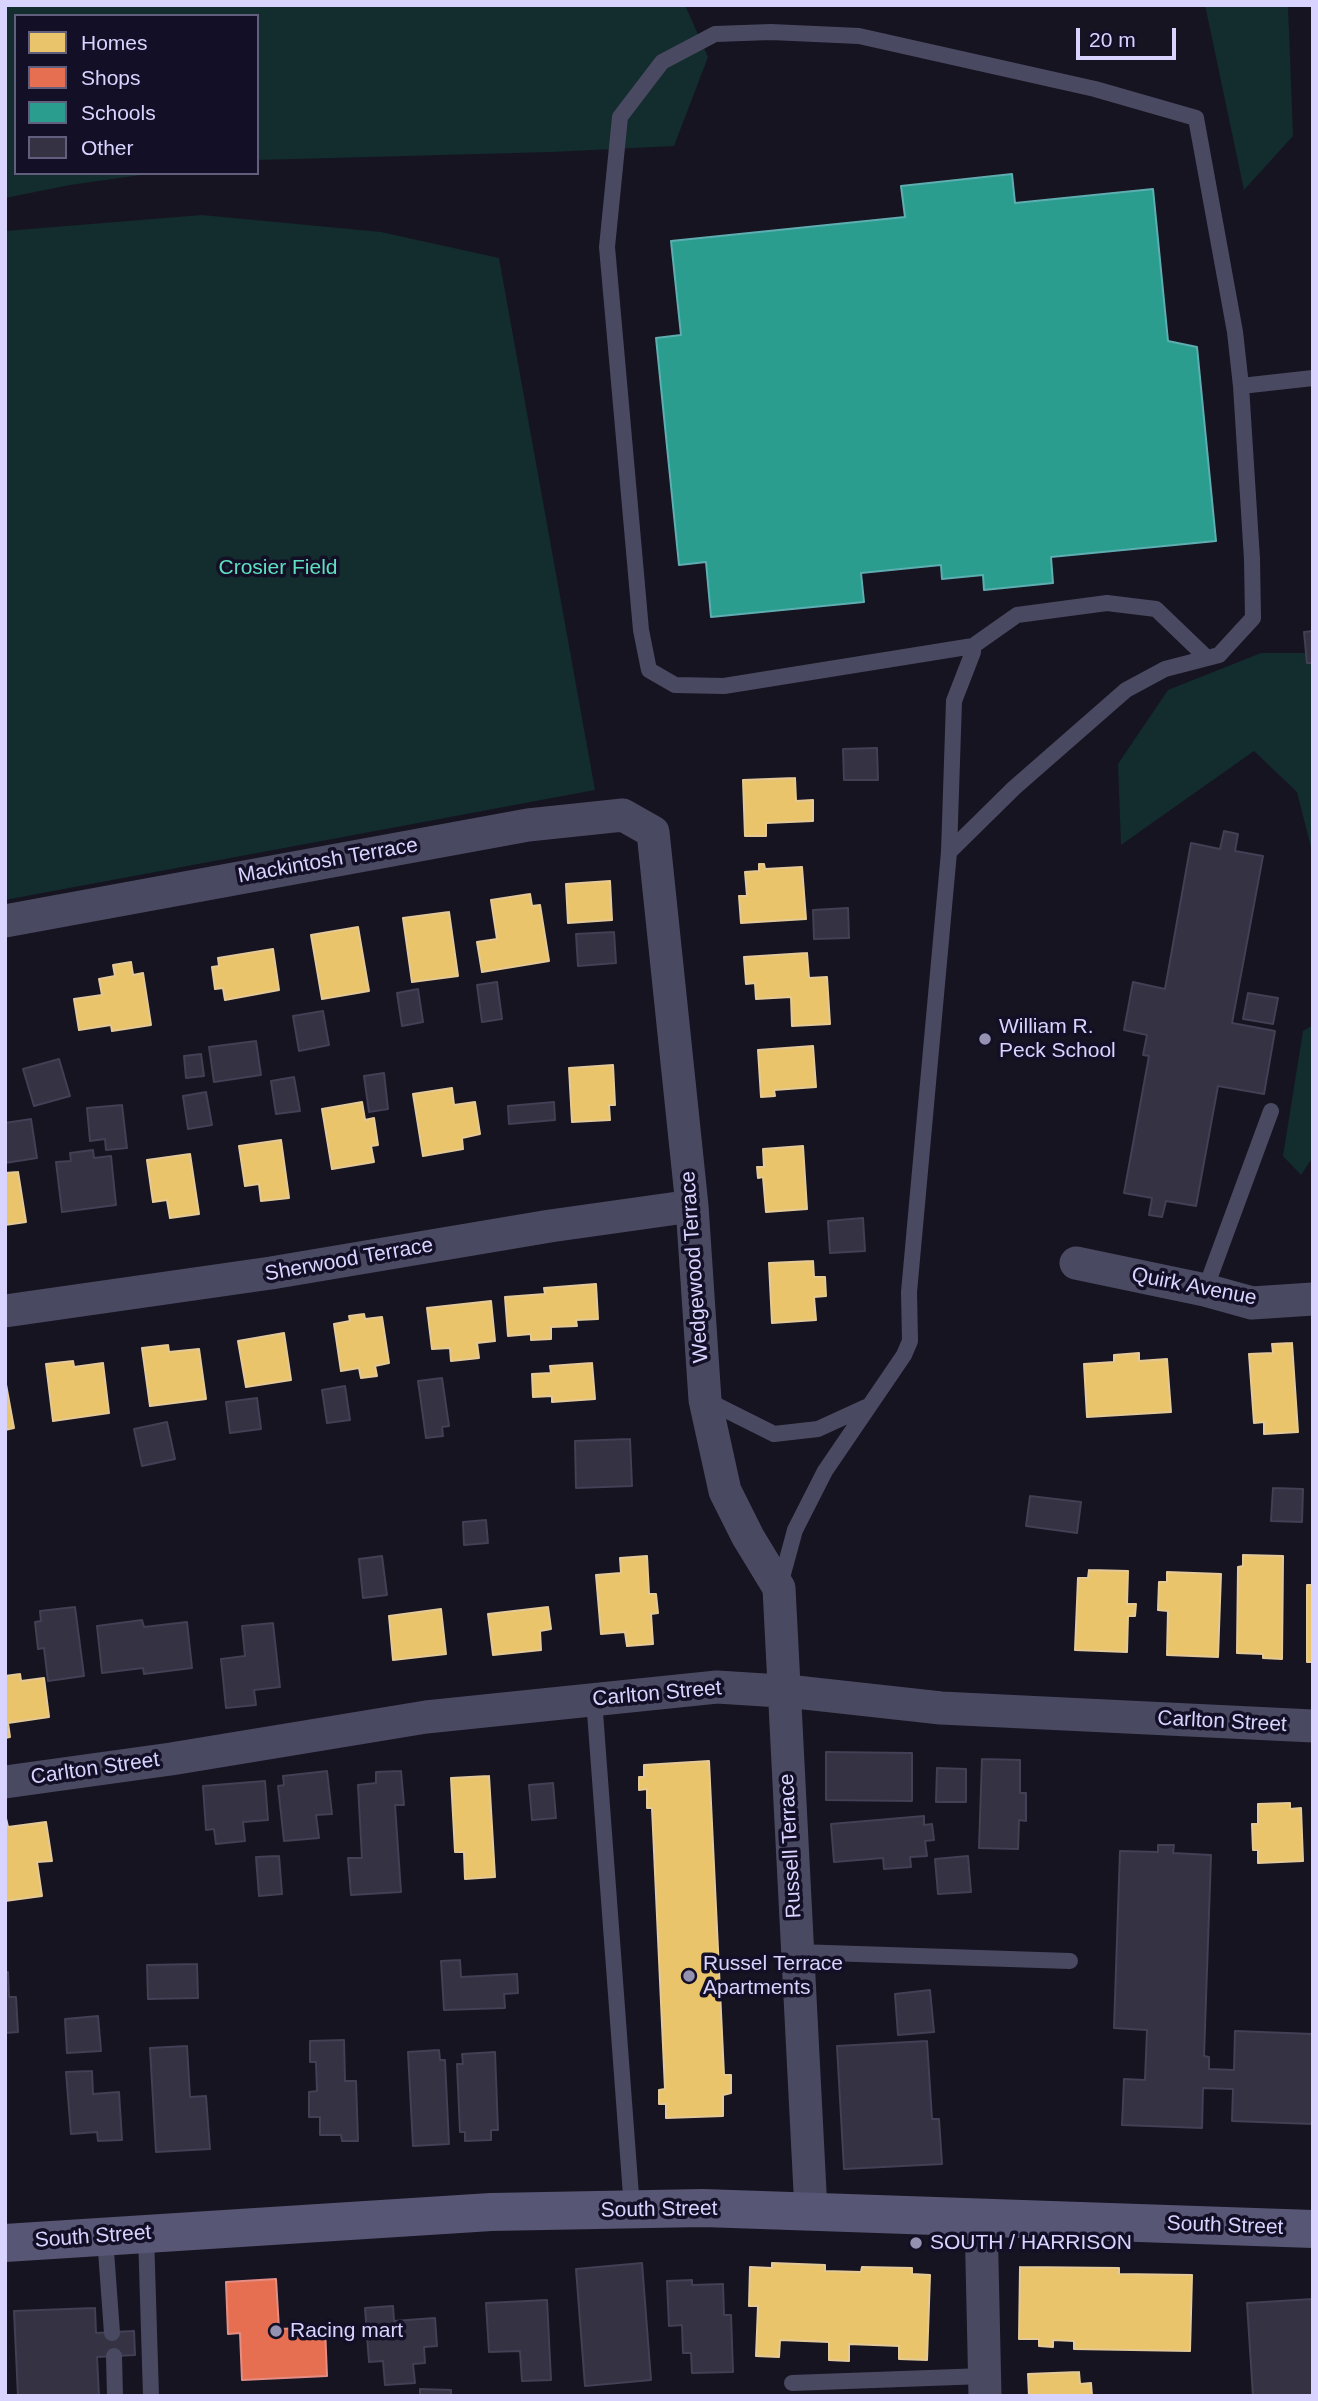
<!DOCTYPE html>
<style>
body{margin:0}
#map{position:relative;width:1318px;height:2401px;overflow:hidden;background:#161421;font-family:Helvetica,sans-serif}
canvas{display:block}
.frame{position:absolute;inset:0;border:7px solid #d9d4ff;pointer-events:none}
.legend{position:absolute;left:14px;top:14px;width:245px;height:161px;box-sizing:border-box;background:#130f26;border:2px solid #625e7d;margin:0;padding:9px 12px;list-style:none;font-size:21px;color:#d9d4ff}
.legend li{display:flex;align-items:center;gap:14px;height:35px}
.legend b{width:35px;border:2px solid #625e7d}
.scale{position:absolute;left:1076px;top:28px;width:100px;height:32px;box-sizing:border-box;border:4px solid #d9d4ff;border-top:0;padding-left:9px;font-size:21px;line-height:24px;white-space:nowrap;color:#d9d4ff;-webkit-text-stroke:5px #130f26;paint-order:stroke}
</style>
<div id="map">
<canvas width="1318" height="2401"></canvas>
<div class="frame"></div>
<ul class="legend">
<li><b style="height:19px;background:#e9c46a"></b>Homes</li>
<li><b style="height:19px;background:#e76f51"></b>Shops</li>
<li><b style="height:19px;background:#2a9d8f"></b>Schools</li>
<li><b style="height:19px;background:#343243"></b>Other</li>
</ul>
<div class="scale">20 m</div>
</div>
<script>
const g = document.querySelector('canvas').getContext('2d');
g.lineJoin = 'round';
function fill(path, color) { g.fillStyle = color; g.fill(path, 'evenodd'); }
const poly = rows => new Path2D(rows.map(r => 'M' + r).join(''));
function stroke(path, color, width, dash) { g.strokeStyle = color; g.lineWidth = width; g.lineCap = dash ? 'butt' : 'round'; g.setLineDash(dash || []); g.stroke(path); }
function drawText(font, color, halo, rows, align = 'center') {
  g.font = font + ' Helvetica,sans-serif'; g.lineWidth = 7; g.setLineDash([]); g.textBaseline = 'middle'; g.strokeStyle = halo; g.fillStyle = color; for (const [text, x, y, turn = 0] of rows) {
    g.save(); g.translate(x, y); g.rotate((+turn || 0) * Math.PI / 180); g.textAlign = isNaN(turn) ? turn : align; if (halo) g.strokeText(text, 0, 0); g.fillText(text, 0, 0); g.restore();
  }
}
const green = poly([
 [5,5,685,5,708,57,674,146,552,152,257,160,257,16,16,16,16,173,155,173,70,185,5,198],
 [1205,5,1288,5,1293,136,1244,190],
 [202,215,381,232,499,258,595,790,5,900,5,231],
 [1261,653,1313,653,1313,855,1297,792,1254,751,1121,845,1118,764,1168,690],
 [1313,1025,1313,1157,1301,1175,1283,1156,1303,1031]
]);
const homes = poly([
 [795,778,796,801,813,800,813,821,766,823,766,836,745,836,743,780,795,778],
 [759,864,764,864,765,869,802,867,806,919,741,923,739,896,747,896,745,872,759,871,759,864],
 [610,881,612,920,568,923,566,884,610,881],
 [530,894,532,906,540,905,549,961,482,972,477,942,497,939,491,900,530,894],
 [449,912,458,976,412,982,403,918,449,912],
 [358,927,369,991,322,999,311,935,358,927],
 [273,949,279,990,225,1000,223,988,215,989,212,967,219,966,218,958,273,949],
 [807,953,809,978,827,977,830,1024,792,1026,791,997,756,999,755,983,746,984,744,957,807,953],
 [131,962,133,975,143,973,151,1025,112,1031,111,1025,79,1030,74,999,102,995,99,979,115,976,113,965,131,962],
 [813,1046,816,1087,774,1090,775,1096,761,1097,758,1050,813,1046],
 [613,1065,615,1105,609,1105,610,1120,572,1122,569,1068,613,1065],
 [452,1088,454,1105,475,1102,480,1134,462,1138,463,1149,423,1156,413,1094,452,1088],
 [362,1102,365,1120,374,1118,378,1145,371,1146,374,1162,332,1169,322,1109,362,1102],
 [281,1140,289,1198,261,1201,259,1184,245,1186,239,1146,281,1140],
 [803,1146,807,1209,766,1212,763,1177,758,1178,757,1167,764,1167,763,1149,803,1146],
 [190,1154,199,1214,170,1218,167,1200,153,1202,147,1160,190,1154],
 [18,1172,26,1222,5,1225,5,1173,18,1172],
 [813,1261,814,1277,825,1277,826,1296,814,1297,816,1320,772,1323,769,1263,813,1261],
 [596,1284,598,1319,576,1320,577,1326,551,1327,551,1339,531,1340,531,1334,508,1336,505,1297,545,1294,544,1288,596,1284],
 [491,1301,495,1341,477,1343,479,1358,451,1361,450,1348,432,1349,427,1308,491,1301],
 [364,1314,365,1319,382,1317,389,1363,375,1366,377,1376,361,1378,359,1368,341,1371,334,1324,350,1321,349,1316,364,1314],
 [284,1333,291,1380,246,1387,238,1341,284,1333],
 [1292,1343,1298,1432,1264,1434,1264,1422,1254,1423,1249,1354,1273,1353,1272,1344,1292,1343],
 [168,1345,169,1352,199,1349,206,1399,150,1406,142,1348,168,1345],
 [1139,1353,1139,1361,1167,1359,1171,1412,1087,1417,1084,1364,1114,1362,1114,1355,1139,1353],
 [73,1361,74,1367,103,1363,109,1413,53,1421,46,1364,73,1361],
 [592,1363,595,1399,552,1402,552,1396,533,1397,532,1374,551,1373,550,1366,592,1363],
 [5,1379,14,1428,5,1430,5,1379],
 [1243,1555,1283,1556,1282,1659,1263,1658,1263,1654,1237,1653,1238,1567,1243,1566,1243,1555],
 [647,1556,649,1594,656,1594,658,1613,651,1614,653,1644,627,1646,625,1632,601,1634,596,1575,621,1573,620,1558,647,1556],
 [1089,1570,1128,1571,1127,1604,1136,1604,1135,1616,1128,1616,1127,1652,1075,1650,1078,1578,1088,1578,1089,1570],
 [1167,1572,1221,1574,1218,1657,1167,1655,1168,1611,1158,1610,1159,1582,1167,1582,1167,1572],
 [1307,1585,1313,1585,1313,1662,1307,1662,1307,1585],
 [548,1607,551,1629,540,1631,541,1650,493,1655,488,1614,548,1607],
 [441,1609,446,1654,393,1660,389,1616,441,1609],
 [20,1674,21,1681,44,1678,49,1717,8,1723,10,1737,5,1738,5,1676,20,1674],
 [709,1761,724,2075,731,2075,731,2093,723,2095,723,2116,666,2118,666,2104,659,2104,659,2090,665,2089,652,1808,647,1808,647,1789,639,1790,639,1777,644,1777,644,1765,709,1761],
 [489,1776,495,1877,465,1879,464,1852,455,1852,451,1778,489,1776],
 [1290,1803,1290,1809,1301,1808,1303,1861,1258,1863,1258,1850,1253,1850,1252,1824,1258,1824,1258,1804,1290,1803],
 [5,1814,8,1827,46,1822,52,1861,37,1862,42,1896,5,1901,5,1814],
 [772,2263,825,2265,825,2271,861,2272,862,2267,912,2268,912,2274,930,2275,927,2360,899,2359,899,2346,849,2344,849,2361,829,2360,829,2342,780,2340,779,2357,756,2356,758,2306,749,2306,750,2267,772,2268,772,2263],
 [1020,2267,1119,2268,1119,2274,1192,2275,1190,2351,1074,2349,1074,2341,1053,2340,1053,2347,1039,2346,1039,2339,1019,2339,1020,2267],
 [1079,2372,1080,2384,1091,2383,1092,2396,1029,2396,1028,2374,1079,2372]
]);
const shops = poly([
 [276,2279,279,2329,325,2327,327,2376,242,2380,240,2333,228,2334,226,2282,276,2279]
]);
const schools = poly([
 [1012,174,1015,203,1153,189,1168,341,1197,347,1216,541,1051,557,1053,583,984,590,983,575,942,579,941,565,861,573,864,602,711,617,706,562,679,565,656,338,681,335,671,241,905,217,901,186,1012,174]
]);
const building = poly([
 [1313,631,1313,663,1307,663,1304,632,1313,631],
 [877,748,878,780,844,780,843,749,877,748],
 [1224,831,1238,834,1235,851,1263,856,1232,1023,1275,1031,1264,1094,1218,1086,1196,1206,1166,1201,1162,1217,1149,1215,1152,1198,1124,1193,1149,1056,1143,1055,1147,1035,1124,1030,1133,982,1165,989,1191,843,1220,849,1224,831],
 [848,908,849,938,814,939,813,910,848,908],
 [614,932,616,963,578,966,576,934,614,932],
 [497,982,502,1019,482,1022,477,985,497,982],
 [418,989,423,1022,402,1026,397,993,418,989],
 [1248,993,1278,998,1273,1024,1243,1019,1248,993],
 [323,1011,329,1045,299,1051,293,1016,323,1011],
 [256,1041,261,1075,214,1082,209,1047,256,1041],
 [201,1054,204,1076,186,1078,184,1056,201,1054],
 [59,1059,70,1096,34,1106,23,1069,59,1059],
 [384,1073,388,1109,369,1112,364,1076,384,1073],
 [294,1077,300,1111,276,1114,271,1081,294,1077],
 [206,1092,212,1125,188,1129,183,1096,206,1092],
 [554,1102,555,1120,509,1124,508,1106,554,1102],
 [122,1105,127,1148,106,1150,105,1139,90,1141,87,1108,122,1105],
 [31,1119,37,1158,5,1163,5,1123,31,1119],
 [93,1150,94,1158,111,1156,116,1205,62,1212,56,1162,71,1161,70,1153,93,1150],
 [863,1218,865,1251,830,1253,828,1221,863,1218],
 [442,1378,449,1426,442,1427,443,1436,426,1438,418,1381,442,1378],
 [345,1386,350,1420,327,1423,322,1390,345,1386],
 [257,1398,261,1429,230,1433,226,1402,257,1398],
 [167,1422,175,1459,142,1466,134,1429,167,1422],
 [630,1439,632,1486,576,1488,575,1441,630,1439],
 [1273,1488,1303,1489,1302,1522,1271,1521,1273,1488],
 [1030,1496,1081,1502,1077,1533,1026,1526,1030,1496],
 [486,1520,488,1543,464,1545,463,1522,486,1520],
 [382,1556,387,1595,363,1598,359,1559,382,1556],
 [75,1607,84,1676,48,1681,44,1648,38,1649,35,1622,41,1621,40,1611,75,1607],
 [142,1620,144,1627,187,1622,192,1668,144,1674,143,1668,102,1673,97,1626,142,1620],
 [273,1623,280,1687,254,1690,256,1705,226,1708,221,1659,245,1656,242,1626,273,1623],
 [826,1752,912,1753,912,1801,826,1800,826,1752],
 [982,1759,1020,1760,1020,1793,1026,1793,1026,1821,1019,1820,1018,1849,979,1848,982,1759],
 [937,1768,966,1769,966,1802,936,1802,937,1768],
 [327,1771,332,1814,316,1815,319,1838,284,1841,278,1786,284,1785,283,1776,327,1771],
 [401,1771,404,1805,395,1805,401,1892,351,1895,348,1858,362,1858,358,1785,376,1783,376,1772,401,1771],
 [265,1781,268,1820,243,1822,245,1841,216,1844,214,1829,206,1830,203,1786,265,1781],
 [553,1783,556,1818,532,1820,529,1785,553,1783],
 [924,1816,924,1825,932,1824,934,1840,925,1841,927,1856,910,1857,911,1867,884,1869,883,1858,834,1862,831,1824,924,1816],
 [1158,1845,1174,1845,1173,1853,1211,1855,1204,2056,1209,2057,1209,2069,1234,2070,1235,2031,1313,2034,1313,2124,1232,2121,1233,2089,1203,2088,1202,2128,1122,2125,1124,2079,1145,2080,1147,2030,1114,2028,1120,1851,1158,1852,1158,1845],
 [279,1856,282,1894,259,1896,256,1857,279,1856],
 [968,1856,971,1892,938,1894,935,1859,968,1856],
 [460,1960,461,1977,517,1974,518,1993,504,1994,505,2008,444,2010,441,1961,460,1960],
 [197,1964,198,1998,148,1999,147,1965,197,1964],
 [5,1972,8,1972,9,1997,16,1997,18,2032,5,2033,5,1972],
 [930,1990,934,2032,898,2035,895,1994,930,1990],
 [98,2016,101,2051,67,2053,65,2019,98,2016],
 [344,2040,345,2081,356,2081,358,2141,342,2141,341,2135,320,2135,320,2117,309,2117,309,2092,317,2091,316,2062,310,2062,310,2041,344,2040],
 [927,2041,932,2119,939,2119,942,2164,844,2169,837,2046,927,2041],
 [187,2046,190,2097,206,2096,210,2149,156,2152,150,2048,187,2046],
 [439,2050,440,2060,445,2060,449,2144,413,2146,408,2052,439,2050],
 [495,2052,498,2130,491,2130,491,2140,465,2141,465,2132,460,2132,457,2064,463,2064,462,2054,495,2052],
 [92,2071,93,2094,119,2092,122,2140,98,2141,97,2132,71,2134,66,2072,92,2071],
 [642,2263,651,2380,585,2386,576,2269,642,2263],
 [692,2280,692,2285,723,2284,724,2315,731,2315,733,2372,692,2373,691,2353,683,2353,682,2325,669,2326,667,2281,692,2280],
 [1313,2299,1313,2396,1253,2396,1247,2303,1313,2299],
 [547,2300,551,2380,522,2381,520,2351,489,2352,486,2303,547,2300],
 [393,2306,394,2321,435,2318,437,2346,424,2347,425,2363,413,2364,415,2383,385,2385,383,2361,369,2362,365,2308,393,2306],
 [95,2308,96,2333,134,2331,135,2355,97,2357,99,2396,18,2396,14,2311,95,2308],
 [420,2389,451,2390,451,2396,420,2396,420,2389]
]);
const lane = poly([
 [1241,386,1313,378],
 [973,646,1017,615,1107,603,1156,609,1206,657],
 [1205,1290,1271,1111],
 [706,1400,774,1434,818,1429,866,1407],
 [780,1585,795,1530,825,1471,904,1355,910,1341,909,1292,949,852,954,701,973,652,973,646,724,686,675,685,649,670,641,630,607,247,620,117,662,62,715,34,771,32,859,36,1095,89,1196,118,1235,332,1241,386,1252,559,1253,618,1219,655,1165,669,1126,690,1014,788,949,852],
 [594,1699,632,2209],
 [797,1952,1070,1961],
 [146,2234,151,2396],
 [105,2237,112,2333],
 [114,2356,115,2396],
 [792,2383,984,2376]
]);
const street = poly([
 [5,921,528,825,623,815,653,832,692,1206,705,1400,725,1491,748,1537,779,1588,811,2211],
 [1076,1263,1205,1290,1252,1303,1313,1299],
 [5,1311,271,1273,550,1226,692,1206],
 [5,1782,171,1759,426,1717,717,1687,796,1692,941,1708,1313,1726],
 [981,2217,985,2396]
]);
const secondary = poly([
 [5,2243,491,2212,703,2208,1313,2229]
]);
const markers = [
 [985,1039,7,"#9591b1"],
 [689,1976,7,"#9591b1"],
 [916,2243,7,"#9591b1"],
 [276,2331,7,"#9591b1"]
];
const parkNames = [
 ["Crosier Field",278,568]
];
const streetNames = [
 ["Mackintosh Terrace",328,861,-10],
 ["Sherwood Terrace",349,1260,-10],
 ["Wedgewood Terrace",695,1267,-94],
 ["Quirk Avenue",1194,1287,11],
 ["Carlton Street",657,1694,-5],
 ["Carlton Street",1222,1722,3],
 ["Carlton Street",95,1769,-8],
 ["Russell Terrace",791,1846,-93],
 ["South Street",659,2210,-1],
 ["South Street",1225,2226,2],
 ["South Street",93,2237,-4]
];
const poiNames = [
 ["William R.",999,1027],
 ["Peck School",999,1051],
 ["Russel Terrace",703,1964],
 ["Apartments",703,1988],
 ["SOUTH / HARRISON",930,2243],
 ["Racing mart",290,2331]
];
fill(green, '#132c2d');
fill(homes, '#e9c46a');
stroke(homes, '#e4c997', 2);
fill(shops, '#e76f51');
stroke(shops, '#e38d85', 2);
fill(schools, '#2a9d8f');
stroke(schools, '#5eaeb1', 2);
fill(building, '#343243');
stroke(building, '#433f54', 2);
stroke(lane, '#4a4962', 16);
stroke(street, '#4a4962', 33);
stroke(secondary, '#575674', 38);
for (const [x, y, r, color] of markers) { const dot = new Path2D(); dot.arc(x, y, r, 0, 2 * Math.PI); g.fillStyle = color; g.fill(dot); stroke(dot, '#130f26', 2.5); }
drawText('21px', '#5fe0c0', '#130f26', parkNames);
drawText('21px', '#d9d4ff', '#130f26', streetNames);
drawText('21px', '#d9d4ff', '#130f26', poiNames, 'left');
</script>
